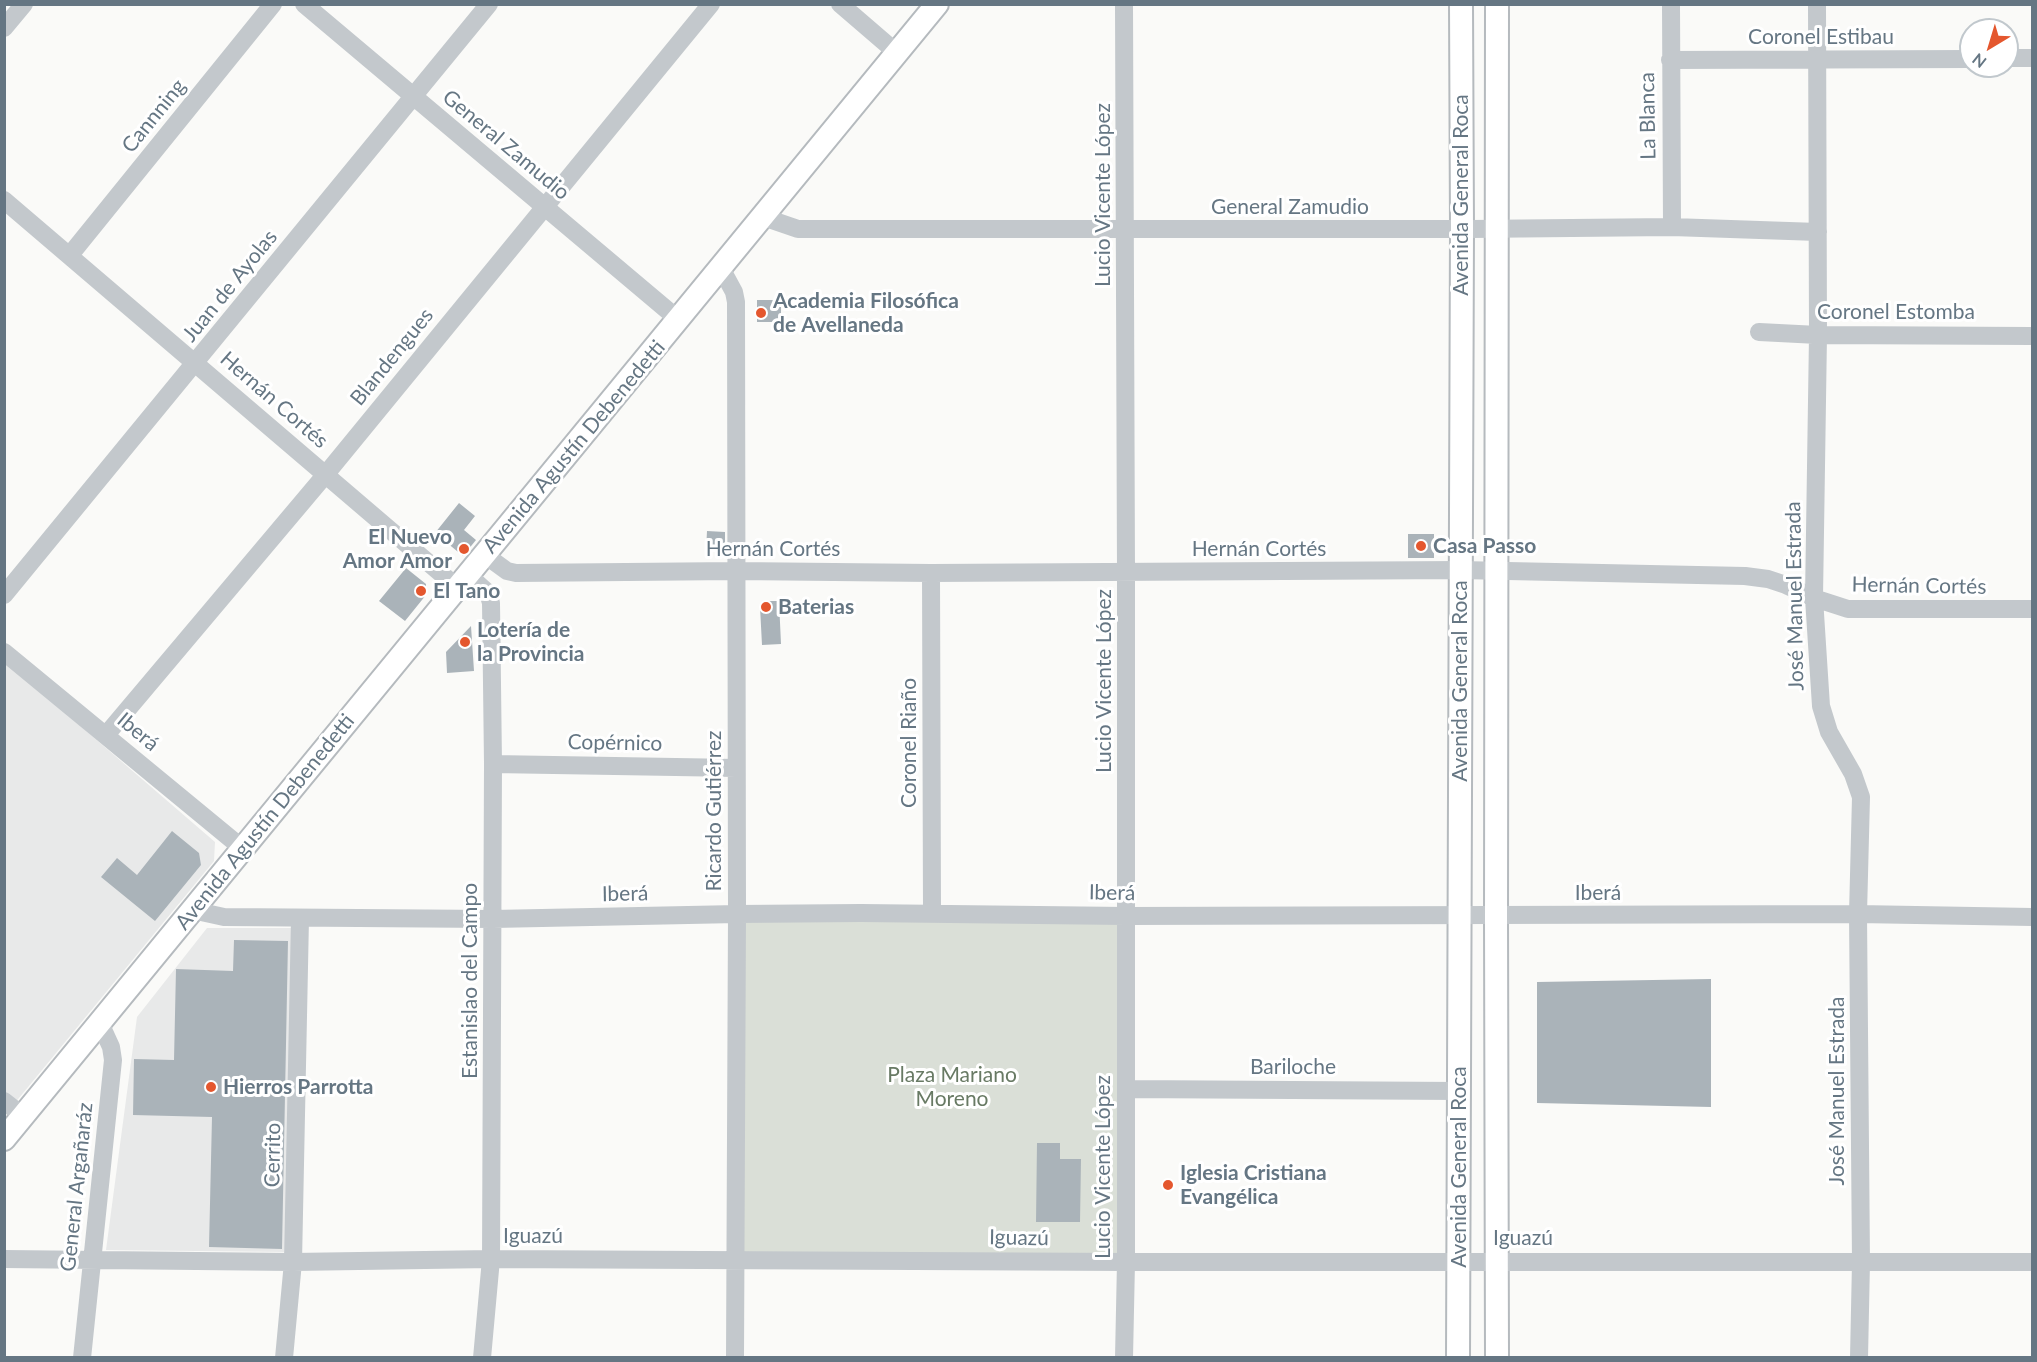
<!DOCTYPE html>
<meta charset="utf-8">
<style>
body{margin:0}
#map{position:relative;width:2037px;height:1362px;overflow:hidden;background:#fafaf8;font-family:Lato,sans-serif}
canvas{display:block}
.frame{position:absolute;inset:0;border:6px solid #657683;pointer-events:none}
.north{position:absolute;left:1959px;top:18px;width:60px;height:60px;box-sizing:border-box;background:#fff;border:2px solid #c1c8cd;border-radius:50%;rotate:218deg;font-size:16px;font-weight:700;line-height:24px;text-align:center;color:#657683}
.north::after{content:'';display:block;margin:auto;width:21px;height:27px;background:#e4572e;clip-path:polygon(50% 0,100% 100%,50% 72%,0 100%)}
</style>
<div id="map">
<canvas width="2037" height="1362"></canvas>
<div class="frame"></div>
<div class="north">N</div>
</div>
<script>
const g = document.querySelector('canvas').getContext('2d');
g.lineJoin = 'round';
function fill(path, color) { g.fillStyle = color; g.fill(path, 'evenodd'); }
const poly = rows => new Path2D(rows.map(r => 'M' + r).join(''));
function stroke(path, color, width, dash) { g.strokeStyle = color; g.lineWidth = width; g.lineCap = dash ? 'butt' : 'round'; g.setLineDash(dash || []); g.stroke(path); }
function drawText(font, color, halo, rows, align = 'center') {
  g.font = font + ' Lato,sans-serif'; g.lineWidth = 6; g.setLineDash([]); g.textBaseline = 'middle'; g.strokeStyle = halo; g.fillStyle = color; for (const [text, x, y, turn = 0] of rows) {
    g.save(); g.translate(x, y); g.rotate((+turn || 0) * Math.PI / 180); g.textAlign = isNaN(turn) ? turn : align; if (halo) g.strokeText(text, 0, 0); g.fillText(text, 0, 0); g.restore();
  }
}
const built = poly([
 [5,661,215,842,214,861,5,1115],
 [207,928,292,928,286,1252,106,1250,137,1017]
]);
const green = poly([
 [737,914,1126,916,1126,1262,735,1260]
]);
const building = poly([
 [757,300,781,300,781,322,757,322],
 [459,503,475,516,464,530,476,540,463,556,435,533],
 [707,531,725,532,725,545,719,552,706,551],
 [1408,534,1434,534,1434,558,1408,558],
 [406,568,426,584,426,595,405,621,379,601],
 [765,601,779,601,781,644,762,645,760,607],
 [471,626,474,671,447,673,446,652],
 [172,831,199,853,201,865,155,921,101,877,117,858,137,875],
 [234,940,288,941,282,1249,209,1247,212,1117,133,1115,134,1059,174,1060,176,969,233,971],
 [1711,979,1711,1107,1537,1103,1537,982],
 [1037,1143,1060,1143,1060,1159,1081,1159,1080,1222,1036,1222]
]);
const minor = poly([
 [304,4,679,320],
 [840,4,897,53],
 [1671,4,1672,227],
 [1817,4,1818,335,1814,598,1821,706,1829,732,1853,774,1861,797,1858,914,1861,1262,1859,1358],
 [4,28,24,4],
 [2007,58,2032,58],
 [1670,60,1971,59],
 [4,200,458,588],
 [763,217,798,229,1471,229,1672,227,1818,232],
 [70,255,273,4],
 [721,268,734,292,736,302,737,914,735,1358],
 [1759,332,1818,335,2032,336],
 [485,555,507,571,516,573,736,571,931,573,1460,570,1745,576,1768,579,1786,585,1814,598,1848,609,2032,609],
 [931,573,932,913],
 [468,575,488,593,491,603,493,764,491,1259,482,1358],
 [4,595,489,4],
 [4,652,242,848],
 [106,735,326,474,711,4],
 [493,764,736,768],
 [192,910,224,917,493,919,737,914,861,913,1126,916,1858,914,2032,917],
 [1126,1089,1459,1091],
 [4,1101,23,1116],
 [4,1259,293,1262,491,1259,1126,1262,2032,1262],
 [82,1358,113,1060,111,1047,100,1023],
 [284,1358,293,1262,300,918],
 [1124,1358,1126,1262,1126,573,1124,4]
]);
const major = poly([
 [1497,4,1496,915,1497,1358],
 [4,1139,937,4],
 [1458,1358,1462,229,1461,4]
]);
const markers = [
 [761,313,6,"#e4572e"],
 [1421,546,6,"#e4572e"],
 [464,549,6,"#e4572e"],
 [421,591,6,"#e4572e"],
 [766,607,6,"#e4572e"],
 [465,642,6,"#e4572e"],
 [211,1087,6,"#e4572e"],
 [1168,1185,6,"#e4572e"]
];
const streetNames = [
 ["Coronel Estibau",1821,37],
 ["Cannning",154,116,-51],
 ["La Blanca",1648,116,-91],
 ["General Zamudio",506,145,40],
 ["Lucio Vicente López",1103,195,-90],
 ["Avenida General Roca",1461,195,-90],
 ["General Zamudio",1290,207],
 ["Juan de Ayolas",230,286,-51],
 ["Coronel Estomba",1896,312],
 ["Blandengues",392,357,-51],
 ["Hernán Cortés",274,400,41],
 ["Avenida Agustín Debenedetti",574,447,-50],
 ["Hernán Cortés",773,549],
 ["Hernán Cortés",1259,549],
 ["Hernán Cortés",1919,586,1],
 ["José Manuel Estrada",1795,596,-91],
 ["Lucio Vicente López",1104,681,-90],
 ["Avenida General Roca",1460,681,-90],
 ["Iberá",138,732,40],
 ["Copérnico",615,743,1],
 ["Coronel Riaño",909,743,-90],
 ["Ricardo Gutiérrez",714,811,-90],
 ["Avenida Agustín Debenedetti",265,822,-51],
 ["Iberá",1112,893,1],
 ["Iberá",1598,893],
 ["Iberá",625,894,-1],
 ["Estanislao del Campo",470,981,-90],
 ["Bariloche",1293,1067],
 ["José Manuel Estrada",1837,1091,-90],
 ["Cerrito",273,1155,-89],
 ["Lucio Vicente López",1103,1167,-90],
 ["Avenida General Roca",1459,1167,-90],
 ["General Argañaráz",77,1187,-84],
 ["Iguazú",533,1236],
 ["Iguazú",1019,1238,1],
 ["Iguazú",1523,1238]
];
const poiNames = [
 ["Academia Filosófica",773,301],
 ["de Avellaneda",773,325],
 ["El Nuevo",452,537,"right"],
 ["Amor Amor",452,561,"right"],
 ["Casa Passo",1433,546],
 ["El Tano",433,591],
 ["Baterias",778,607],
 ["Lotería de",477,630],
 ["la Provincia",477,654],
 ["Hierros Parrotta",223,1087],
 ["Iglesia Cristiana",1180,1173],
 ["Evangélica",1180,1197]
];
const parkNames = [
 ["Plaza Mariano",952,1075],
 ["Moreno",952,1099]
];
fill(built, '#e8e9e9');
fill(green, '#dadfd7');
fill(building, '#aab3b9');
stroke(major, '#b5babe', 26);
stroke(minor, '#c3c8cc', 18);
stroke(major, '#fff', 22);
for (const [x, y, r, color] of markers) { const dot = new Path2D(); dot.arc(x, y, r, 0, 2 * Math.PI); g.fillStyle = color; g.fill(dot); stroke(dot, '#fff', 2); }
drawText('21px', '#657683', '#fff', streetNames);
drawText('bold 21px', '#657683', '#fff', poiNames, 'left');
drawText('21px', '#687a64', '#fff', parkNames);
</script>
